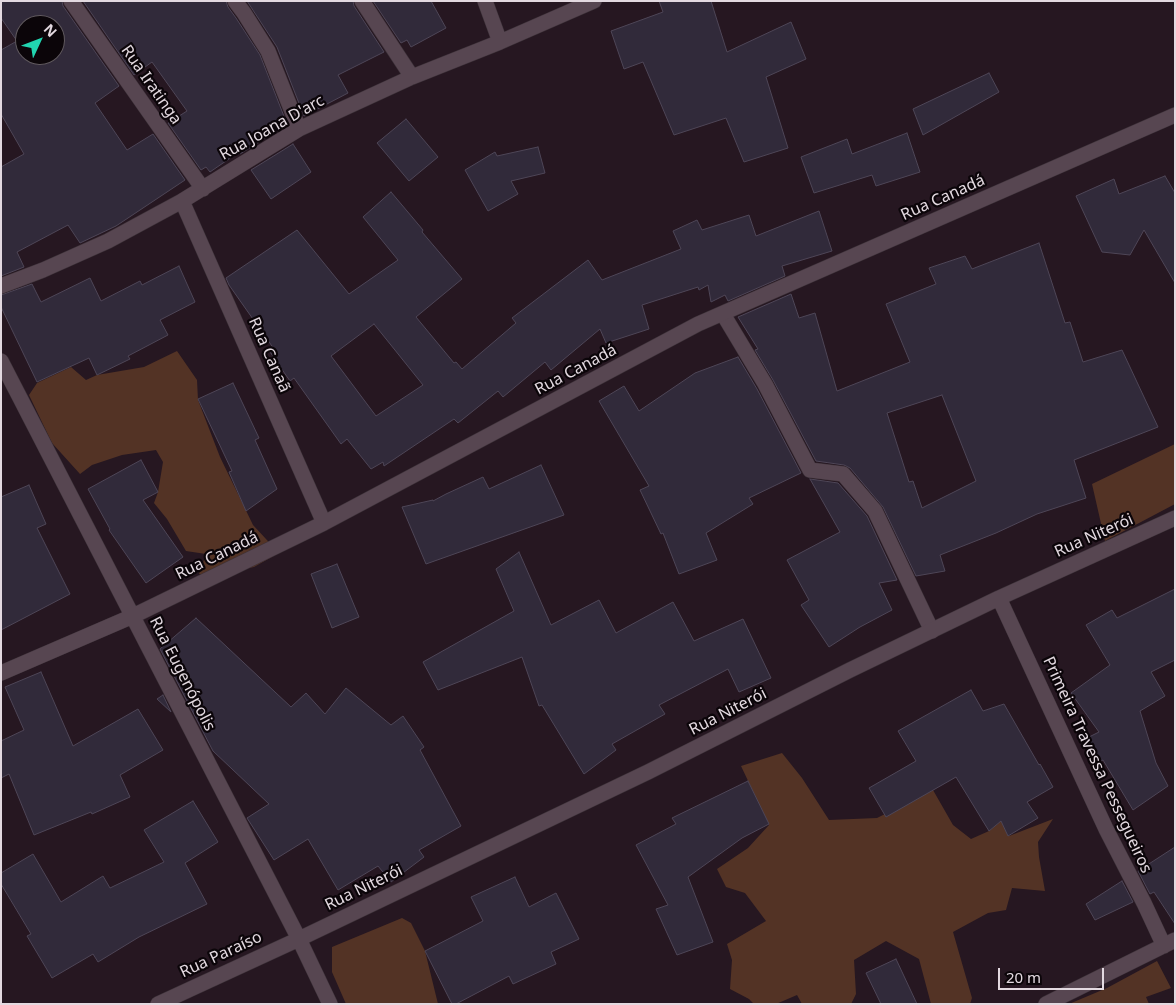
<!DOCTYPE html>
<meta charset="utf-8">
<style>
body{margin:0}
#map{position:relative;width:1176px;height:1005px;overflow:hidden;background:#261721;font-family:"Noto Sans",sans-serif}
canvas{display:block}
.frame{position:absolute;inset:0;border:2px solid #e3d9e0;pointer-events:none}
.north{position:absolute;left:15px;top:15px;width:50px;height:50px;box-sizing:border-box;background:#0b0509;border:1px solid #615a5f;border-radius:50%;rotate:47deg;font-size:14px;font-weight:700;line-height:20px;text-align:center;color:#e3d9e0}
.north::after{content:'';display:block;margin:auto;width:18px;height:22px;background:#21d5b0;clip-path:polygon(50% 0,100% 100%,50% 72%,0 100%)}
.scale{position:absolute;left:998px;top:968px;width:106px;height:22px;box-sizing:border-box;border:2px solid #e3d9e0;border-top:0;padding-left:6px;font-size:15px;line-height:18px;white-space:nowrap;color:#e3d9e0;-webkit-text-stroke:4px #0b0509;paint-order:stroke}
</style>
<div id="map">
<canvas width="1176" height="1005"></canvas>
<div class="frame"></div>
<div class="north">N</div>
<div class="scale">20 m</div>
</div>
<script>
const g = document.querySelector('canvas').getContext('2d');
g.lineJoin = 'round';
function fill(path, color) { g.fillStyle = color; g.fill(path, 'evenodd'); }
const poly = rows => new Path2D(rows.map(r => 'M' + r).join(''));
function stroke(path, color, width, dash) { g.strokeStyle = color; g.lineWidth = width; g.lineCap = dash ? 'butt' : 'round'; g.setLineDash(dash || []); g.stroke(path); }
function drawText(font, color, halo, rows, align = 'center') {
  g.font = font + ' "Noto Sans",sans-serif'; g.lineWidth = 4.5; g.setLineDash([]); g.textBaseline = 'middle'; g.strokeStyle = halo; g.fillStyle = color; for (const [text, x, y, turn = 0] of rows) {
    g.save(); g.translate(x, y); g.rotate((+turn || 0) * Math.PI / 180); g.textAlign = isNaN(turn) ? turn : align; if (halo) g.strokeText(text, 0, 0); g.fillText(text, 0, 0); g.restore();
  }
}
const green = poly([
 [177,351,197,380,198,400,220,457,253,525,279,553,254,567,217,575,199,574,206,554,186,551,167,519,154,503,158,492,163,462,156,450,122,455,92,465,80,474,52,443,29,395,37,383,71,367,86,380,97,375,144,367],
 [1175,444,1175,504,1105,541,1092,484],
 [782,753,802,778,829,820,877,818,933,790,953,825,971,839,989,831,1001,821,1009,836,1053,819,1038,842,1039,857,1045,891,1012,888,1006,910,988,913,953,932,972,998,970,1004,931,1004,919,959,886,941,854,960,856,994,851,1004,802,1004,797,995,776,1004,754,1004,749,999,730,989,732,960,727,944,766,921,745,893,726,887,717,869,748,848,769,825,741,766],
 [402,918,411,923,425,951,438,1004,346,1004,332,972,332,947],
 [1157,961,1171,988,1146,997,1149,1004,1069,1004,1107,988]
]);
const building = poly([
 [1,1,62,1,63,6,119,86,95,103,127,150,153,134,185,180,116,226,80,243,68,225,17,252,24,267,1,276,1,167,24,154,1,114,1,50,17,41,1,18,1,1],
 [25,25,55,25,55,55,25,55,25,25],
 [83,1,226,1,228,7,236,18,260,55,287,124,240,154,239,152,210,172,206,167,201,170,168,123,187,111,152,62,134,75,83,1],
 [247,1,353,1,354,6,384,52,338,75,348,93,304,116,277,47,247,1],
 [373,1,431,1,446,28,411,47,407,40,401,43,373,1],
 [659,1,711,1,727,52,791,22,806,59,766,77,788,148,744,162,726,118,674,135,643,62,624,69,611,31,663,12,659,1],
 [989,73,999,92,923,135,913,109,989,73],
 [406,119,438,157,409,181,377,143,406,119],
 [907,133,920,172,876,186,872,175,814,193,801,157,847,139,852,154,907,133],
 [293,144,311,172,271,199,251,170,293,144],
 [538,147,545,173,511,181,518,194,488,211,465,170,495,152,497,156,538,147],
 [1165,176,1175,193,1175,283,1144,230,1130,255,1102,252,1076,196,1114,179,1119,194,1165,176],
 [391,192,423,230,422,232,462,279,416,317,454,363,456,362,462,369,516,323,512,318,588,260,602,280,681,249,673,231,697,220,702,230,749,215,756,236,819,211,832,251,782,266,785,276,728,301,725,295,711,302,708,285,699,290,698,287,642,305,649,329,606,343,600,329,551,370,545,362,503,397,498,391,458,423,454,419,384,466,383,462,371,469,347,439,341,444,294,378,290,381,270,352,274,349,229,285,226,278,297,230,349,294,398,260,363,217,391,192],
 [374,324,423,385,376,416,331,356,374,324],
 [1039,243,1065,323,1070,322,1083,362,1122,350,1158,427,1074,460,1086,498,1037,514,996,533,940,555,945,571,916,576,883,507,850,468,844,465,816,461,773,380,755,350,758,349,738,317,791,294,799,318,815,313,837,391,910,362,886,304,936,284,929,268,965,256,972,269,1039,243],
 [942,395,976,481,922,508,913,481,909,482,887,413,942,395],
 [179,266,195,302,160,320,168,335,128,356,130,359,97,375,89,358,37,382,1,307,1,295,32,284,41,302,90,278,101,301,140,281,142,285,179,266],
 [738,357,757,389,801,473,749,498,753,504,706,533,717,560,679,574,663,533,661,534,640,490,649,486,599,401,624,386,639,411,695,373,738,357],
 [233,383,259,438,255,440,277,489,246,511,229,472,232,471,198,399,233,383],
 [141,460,158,492,143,500,183,557,146,583,109,530,110,529,88,489,141,460],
 [541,465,564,515,426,564,402,507,433,500,433,501,446,494,483,477,489,489,541,465],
 [810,479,838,483,867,516,897,580,879,583,892,610,860,627,829,647,801,605,809,600,787,560,840,532,810,479],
 [29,485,46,524,37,528,70,594,1,630,1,497,29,485],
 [519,552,551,625,599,600,616,633,673,602,694,641,743,619,771,678,739,692,728,669,659,705,665,714,612,744,616,750,584,774,542,705,539,706,522,657,438,690,423,662,514,611,496,569,519,552],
 [337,564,359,617,332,628,311,574,337,564],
 [1175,589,1175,660,1151,672,1165,696,1140,711,1156,763,1168,786,1133,810,1103,760,1097,763,1085,739,1099,732,1071,693,1110,665,1086,625,1112,610,1117,618,1175,589],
 [196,618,291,707,306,693,325,714,346,688,391,725,403,716,424,747,420,750,461,826,419,850,424,857,391,882,378,866,338,890,308,839,274,860,247,818,269,804,213,751,160,649,196,618],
 [41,672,73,746,138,709,163,750,120,775,130,797,92,814,91,812,34,835,9,774,1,778,1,741,24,730,5,687,41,672],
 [971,690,983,711,1004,704,1039,765,1040,764,1053,787,1027,802,1038,818,1008,836,1001,821,989,831,956,777,886,817,869,788,916,761,898,731,971,690],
 [163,695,171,712,157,699,163,695],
 [748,781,769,824,742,838,688,877,713,942,677,955,656,909,668,905,636,845,676,824,672,818,748,781],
 [193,801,218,842,185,863,207,904,139,937,98,962,93,954,52,978,27,936,31,934,1,884,1,873,33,854,61,902,103,876,110,888,164,862,144,830,193,801],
 [1175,847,1175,924,1154,892,1150,894,1138,871,1175,847],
 [515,877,529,907,556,893,579,939,551,952,556,964,513,984,509,976,456,1004,452,1004,425,951,483,921,471,897,515,877],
 [1122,881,1133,902,1095,920,1086,904,1122,881],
 [896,959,917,1004,881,1004,866,973,896,959]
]);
const service = poly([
 [723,314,765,384,810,470,843,474,875,511,932,631]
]);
const minor = poly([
 [71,1,203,189],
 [235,1,244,13,268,51,299,129],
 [362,1,412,77],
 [485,1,500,42],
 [182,201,324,523],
 [1,286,43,270,108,241,182,201,299,129,412,77,500,42,594,1],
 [1,361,299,939,330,1004],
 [999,598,1106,829,1144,903,1164,946],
 [1,673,133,616,324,523,698,324,1175,115],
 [158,1004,299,939,648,772,850,670,999,598,1175,518],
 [1046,1004,1175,940]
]);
const streetNames = [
 ["Rua Iratinga",151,85,55],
 ["Rua Joana D'arc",272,128,-29],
 ["Rua Canadá",943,198,-24],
 ["Rua Canaã",269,355,66],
 ["Rua Canadá",576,370,-28],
 ["Rua Niterói",1094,536,-24],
 ["Rua Canadá",217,556,-26],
 ["Rua Eugenópolis",182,674,63],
 ["Rua Niterói",728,712,-27],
 ["Primeira Travessa Pessegueiros",1097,765,65],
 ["Rua Niterói",364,888,-26],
 ["Rua Paraíso",221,955,-25]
];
fill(green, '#533325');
fill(building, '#312a3a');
stroke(building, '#4e4657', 1);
stroke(service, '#3d3239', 16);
stroke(minor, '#3d3239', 16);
stroke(service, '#574651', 15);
stroke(minor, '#574651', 15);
drawText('16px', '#e3d9e0', '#0b0509', streetNames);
</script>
